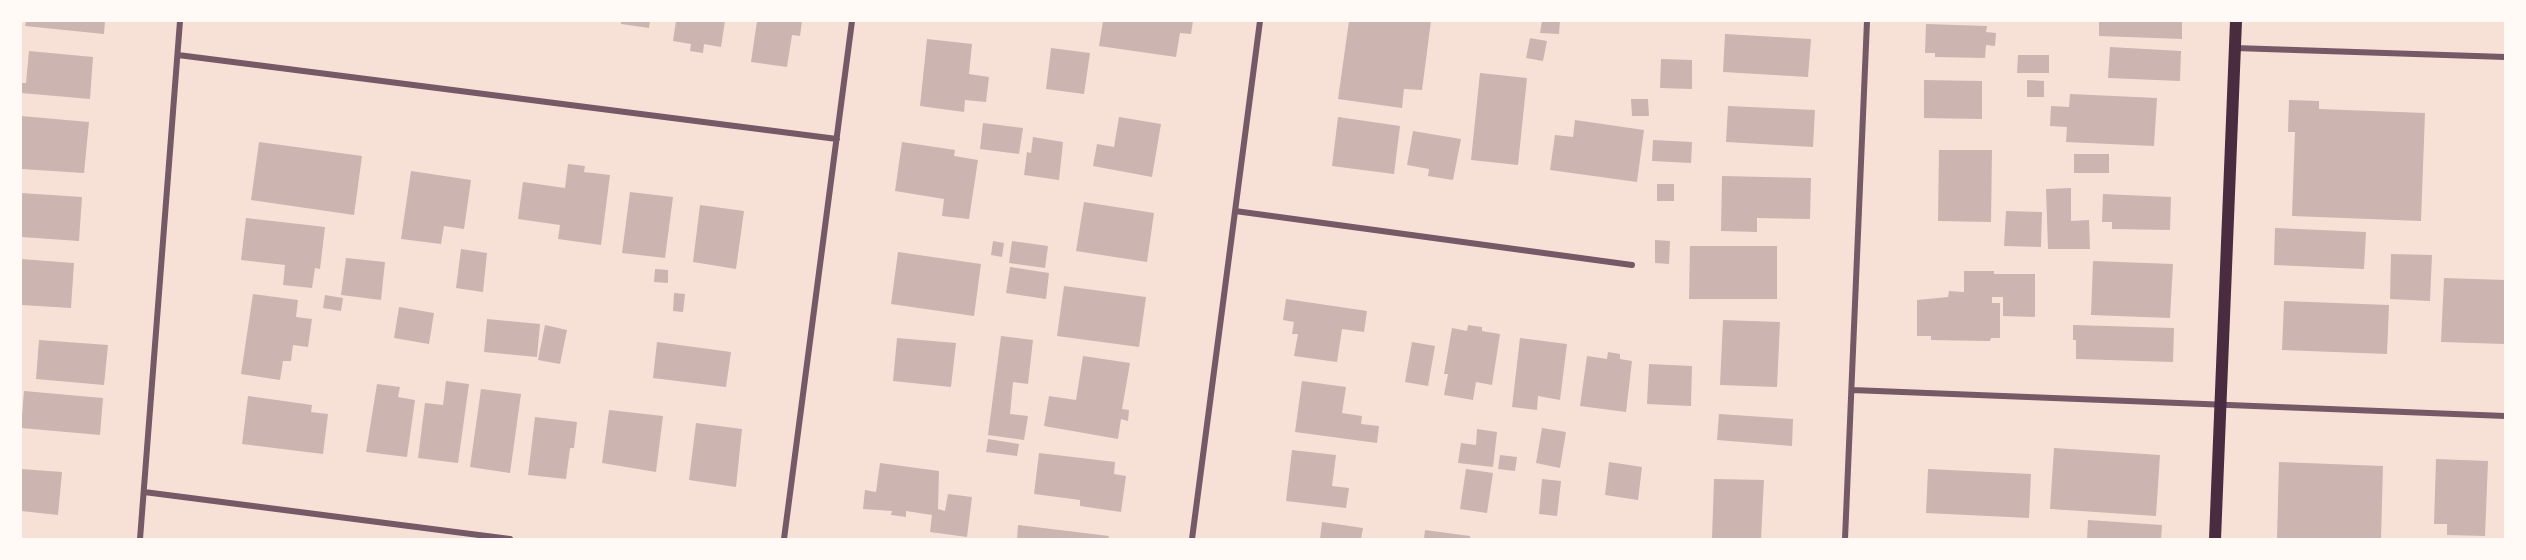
<!DOCTYPE html>
<style>
body{margin:0}
#map{position:relative;width:2526px;height:560px;overflow:hidden;background:#f7e1d7;font-family:"Titillium Web",sans-serif}
canvas{display:block}
.frame{position:absolute;inset:0;border:22px solid #fffaf5;pointer-events:none}
</style>
<div id="map">
<canvas width="2526" height="560"></canvas>
<div class="frame"></div>
</div>
<script>
const g = document.querySelector('canvas').getContext('2d');
g.lineJoin = 'round';
function fill(path, color) { g.fillStyle = color; g.fill(path, 'evenodd'); }
const poly = rows => new Path2D(rows.map(r => 'M' + r).join(''));
function stroke(path, color, width, dash) { g.strokeStyle = color; g.lineWidth = width; g.lineCap = dash ? 'butt' : 'round'; g.setLineDash(dash || []); g.stroke(path); }
const building = poly([
 [26,21,105,21,104,34,25,26],
 [621,21,650,21,649,28,621,24],
 [676,21,725,21,721,47,704,44,703,53,690,51,691,44,673,41],
 [757,21,802,21,800,36,792,35,787,67,751,62],
 [1103,21,1193,21,1191,34,1180,33,1176,57,1099,46],
 [1349,21,1431,21,1422,90,1404,89,1402,108,1338,99],
 [1542,21,1560,21,1559,34,1540,33],
 [2099,21,2182,21,2182,39,2099,36],
 [1926,24,1987,26,1986,32,1996,33,1995,46,1986,45,1985,58,1935,57,1935,53,1925,53],
 [1725,34,1811,39,1808,77,1723,72],
 [1530,38,1547,41,1543,61,1526,58],
 [927,39,972,44,969,74,989,77,986,102,965,100,964,112,920,106],
 [2110,47,2181,51,2180,81,2108,78],
 [1051,48,1090,53,1084,94,1046,89],
 [29,51,93,57,90,99,21,93,21,83,26,83],
 [2018,55,2049,55,2049,73,2017,73],
 [1661,59,1692,60,1692,89,1660,88],
 [1480,73,1527,78,1518,165,1471,160],
 [1924,80,1982,81,1982,119,1924,118],
 [2027,80,2044,81,2044,97,2027,97],
 [2070,94,2157,98,2154,146,2066,142,2067,127,2050,126,2051,106,2069,107],
 [1631,99,1648,99,1649,116,1632,116],
 [2289,100,2319,101,2319,109,2425,113,2421,221,2292,216,2295,132,2288,132],
 [1728,106,1815,110,1813,147,1726,142],
 [21,116,89,122,84,173,21,169],
 [1119,117,1161,124,1152,177,1093,166,1097,144,1114,147],
 [1338,117,1400,126,1394,174,1332,166],
 [1575,120,1644,130,1637,182,1550,170,1555,135,1573,137],
 [983,123,1023,128,1019,154,980,149],
 [1413,131,1461,139,1453,180,1428,176,1429,169,1407,165],
 [1033,137,1063,142,1059,180,1024,175,1027,152,1031,153],
 [1653,140,1692,142,1691,163,1652,161],
 [259,142,362,156,354,215,251,200],
 [902,142,955,150,954,156,978,160,969,219,942,216,944,199,895,191],
 [1939,150,1992,150,1991,222,1938,221],
 [2074,154,2109,154,2109,173,2074,173],
 [568,164,585,166,584,172,610,175,601,245,558,239,560,225,518,219,523,182,565,188],
 [411,171,471,180,464,229,444,226,441,244,401,239],
 [1722,176,1811,178,1810,219,1757,218,1757,232,1721,231],
 [1657,184,1674,184,1674,201,1657,201],
 [2071,188,2071,221,2089,220,2090,249,2048,249,2046,189],
 [630,192,673,197,665,258,622,253],
 [21,193,82,197,79,241,21,237],
 [2103,194,2171,197,2170,230,2112,229,2112,222,2102,222],
 [1084,202,1154,213,1147,262,1076,251],
 [700,205,744,211,736,269,693,262],
 [2006,211,2042,212,2041,247,2004,246],
 [246,218,325,227,320,269,315,268,312,288,283,285,285,265,241,260],
 [2275,228,2366,232,2364,269,2274,265],
 [1655,240,1670,241,1669,264,1655,263],
 [993,241,1004,243,1002,257,991,255],
 [1012,241,1048,246,1045,268,1009,263],
 [1690,246,1777,246,1777,299,1689,299],
 [461,249,487,253,483,292,456,288],
 [898,252,981,264,974,316,891,304],
 [2391,254,2432,255,2430,301,2390,299],
 [346,258,385,262,381,300,341,295],
 [21,259,74,263,71,308,21,305],
 [2093,261,2173,264,2170,318,2091,315],
 [1010,267,1049,273,1046,299,1006,293],
 [655,269,668,270,668,283,654,282],
 [1964,271,1994,271,1994,274,2035,274,2035,317,2003,316,2003,297,1992,297,1992,303,2000,303,2000,338,1991,338,1990,341,1931,340,1931,336,1917,336,1917,300,1948,297,1949,291,1964,292],
 [2444,278,2505,280,2505,344,2441,342],
 [1064,286,1146,297,1139,347,1057,336],
 [674,293,685,294,683,312,673,311],
 [253,294,298,300,296,317,312,319,308,347,293,345,291,361,283,361,280,380,241,374],
 [325,295,343,298,341,311,323,308],
 [1286,299,1367,311,1364,332,1342,329,1337,362,1294,356,1298,334,1292,334,1294,322,1283,320],
 [2284,301,2389,305,2387,354,2282,350],
 [399,307,434,313,429,344,394,338],
 [487,319,540,324,537,357,484,352],
 [1723,320,1780,322,1777,387,1720,385],
 [545,325,567,330,560,364,538,360],
 [1468,325,1482,327,1482,331,1500,334,1492,385,1476,382,1473,400,1444,395,1448,374,1444,374,1452,328,1467,331],
 [2073,325,2174,328,2173,362,2076,359,2076,340,2073,340],
 [1001,336,1033,340,1028,384,1013,382,1010,414,1028,416,1024,440,988,435],
 [897,338,956,343,951,387,893,381],
 [1520,338,1567,344,1560,400,1538,396,1537,410,1512,407],
 [39,340,108,345,104,385,36,379],
 [657,342,731,352,726,387,653,378],
 [1412,342,1435,346,1428,386,1405,382],
 [1608,352,1620,354,1620,359,1632,361,1626,412,1580,406,1587,356,1607,359],
 [1083,356,1130,363,1122,409,1129,410,1128,421,1121,419,1118,439,1044,426,1049,396,1076,400],
 [1649,364,1692,366,1691,406,1647,404],
 [446,381,469,384,458,463,418,458,425,403,443,405],
 [1302,381,1346,387,1342,413,1362,416,1361,424,1379,426,1377,443,1295,432],
 [377,384,400,387,398,397,415,400,407,457,366,452],
 [481,389,521,394,510,473,470,467],
 [24,391,103,398,100,435,21,428],
 [248,396,312,405,311,412,328,414,323,454,242,444],
 [609,410,663,416,656,472,602,463],
 [1719,414,1793,419,1792,446,1717,440],
 [535,417,577,422,574,448,570,448,566,479,528,475],
 [696,423,742,429,736,487,689,480],
 [1542,428,1566,432,1560,468,1536,463],
 [1477,429,1497,432,1493,467,1458,463,1461,443,1476,445],
 [988,439,1019,444,1017,456,986,452],
 [2054,448,2160,455,2156,516,2050,509],
 [1292,450,1336,455,1332,486,1349,488,1346,508,1286,501],
 [1039,453,1115,462,1114,474,1126,476,1121,512,1080,506,1080,500,1034,494],
 [1500,455,1517,457,1515,471,1498,469],
 [2436,459,2488,461,2485,536,2447,535,2447,524,2434,524],
 [1609,462,1642,467,1638,500,1605,495],
 [2279,462,2383,466,2381,539,2277,539],
 [880,463,939,471,938,509,945,511,948,494,972,497,967,537,930,532,932,515,906,511,906,517,891,515,892,511,863,509,865,490,876,492],
 [21,469,62,472,58,515,21,511],
 [1466,469,1493,473,1487,513,1460,509],
 [1928,469,2031,474,2029,518,1926,513],
 [1542,479,1561,481,1557,516,1539,514],
 [1714,479,1764,480,1761,539,1712,539],
 [2088,520,2162,525,2161,539,2087,539],
 [1322,522,1363,528,1361,539,1320,539],
 [1018,525,1109,536,1108,539,1017,539],
 [1425,530,1470,536,1470,539,1424,539]
]);
const minor = poly([
 [2235,48,2505,57],
 [178,55,837,139],
 [1235,211,1632,265],
 [1852,390,2505,416],
 [144,492,510,539],
 [140,539,180,21],
 [784,539,852,21],
 [1192,539,1260,21],
 [1845,539,1867,21]
]);
const secondary = poly([
 [2215,539,2236,21]
]);
fill(building, '#ccb4b1');
stroke(minor, '#755966', 6);
stroke(secondary, '#4a2c40', 12);
</script>
